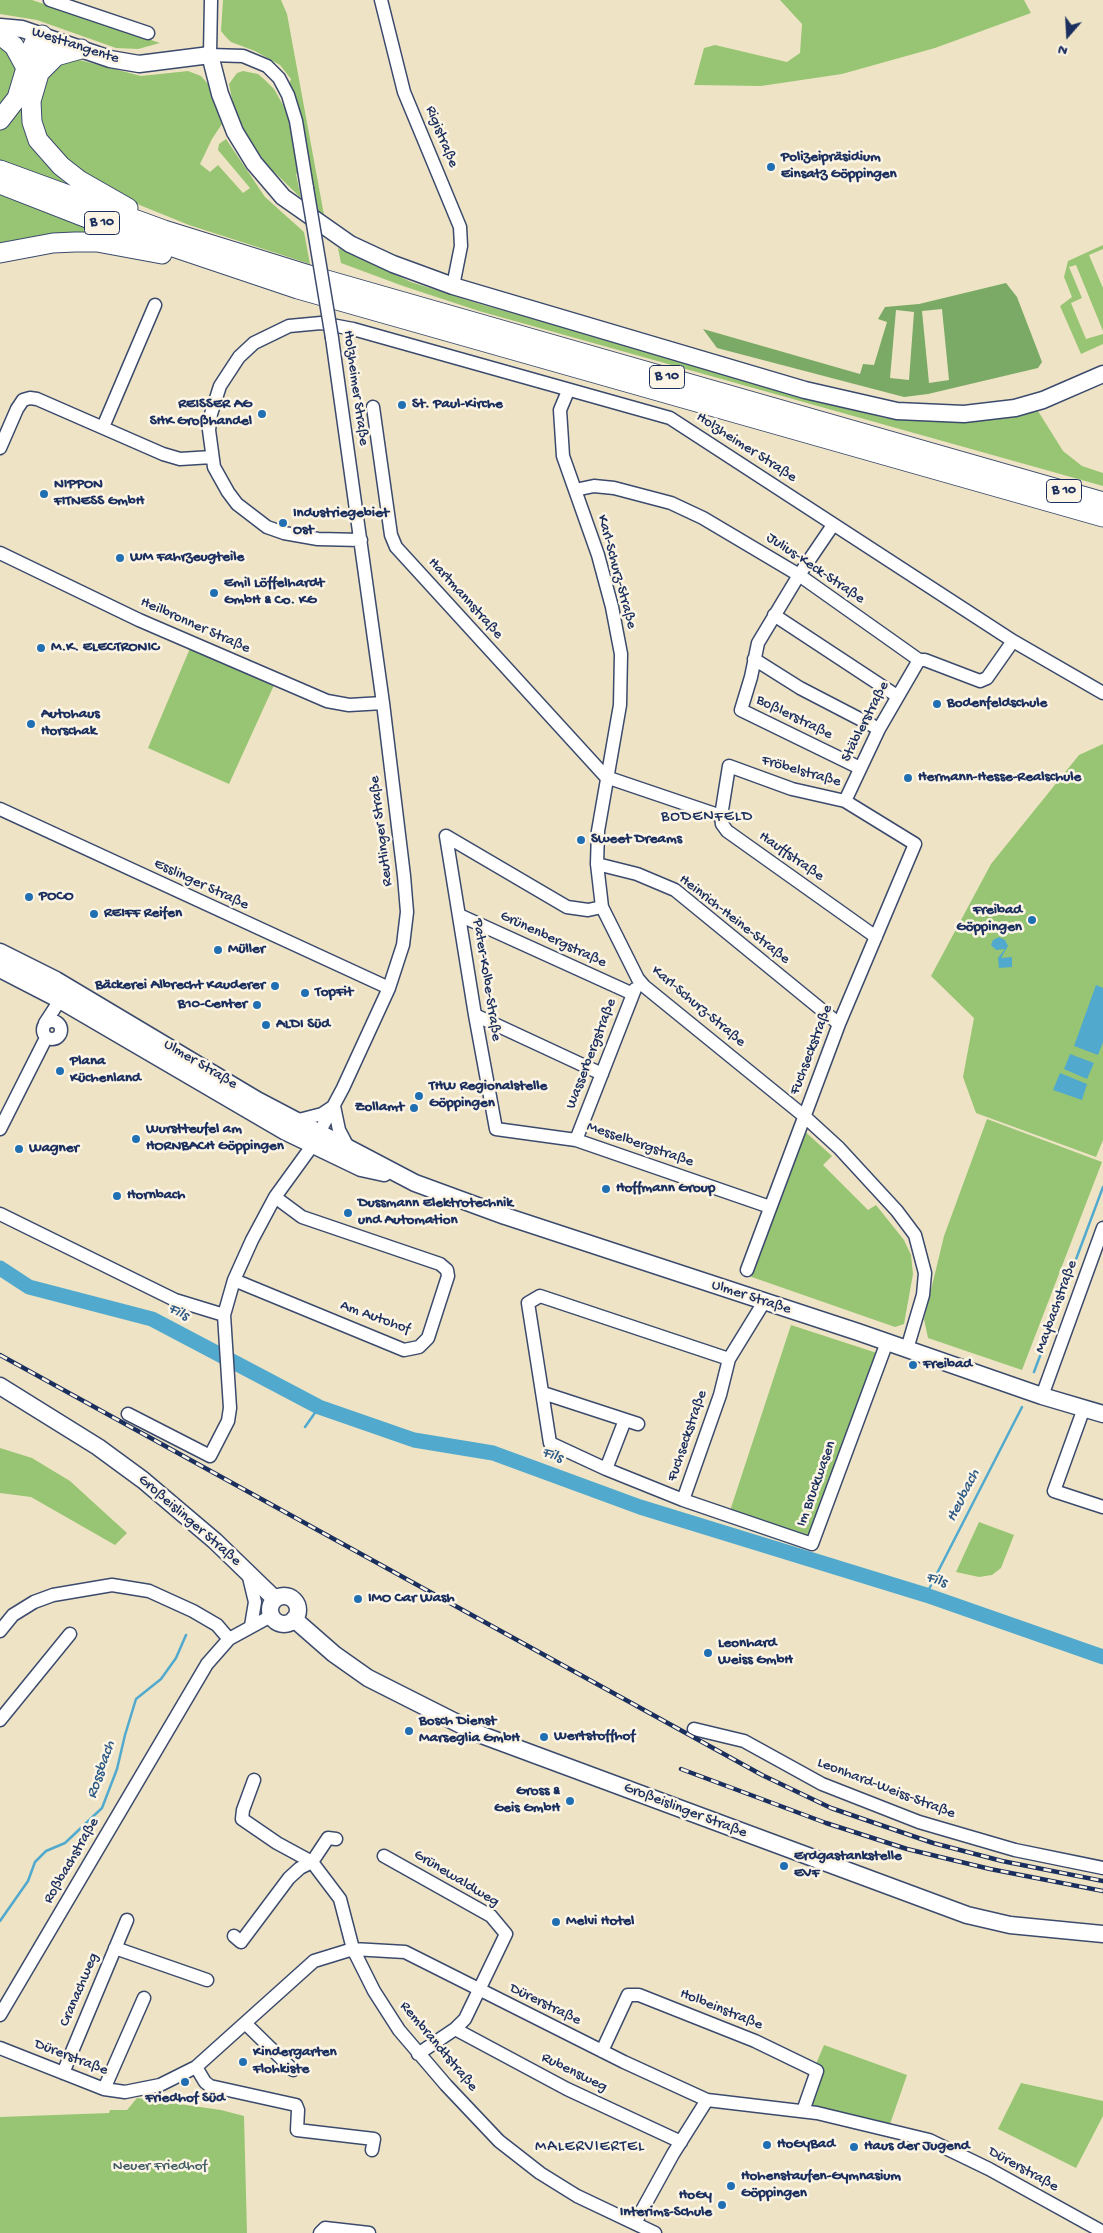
<!DOCTYPE html>
<meta charset="utf-8">
<style>
body{margin:0}
#map{position:relative;width:1103px;height:2233px;overflow:hidden;background:#eee4c5;font-family:"Gochi Hand",sans-serif}
canvas{display:block}
.north{position:absolute;left:1043px;top:10px;width:50px;height:50px;-webkit-text-stroke:4px #fcf5e5;paint-order:stroke;rotate:199deg;font-size:14px;font-weight:700;line-height:20px;text-align:center;color:#1b2f5e}
.north::after{content:'';display:block;margin:auto;width:18px;height:22px;background:#1b2f5e;clip-path:polygon(50% 0,100% 100%,50% 72%,0 100%)}
</style>
<div id="map">
<canvas width="1103" height="2233"></canvas>
<div class="north">N</div>
</div>
<script>
const g = document.querySelector('canvas').getContext('2d');
g.lineJoin = 'round';
function fill(path, color) { g.fillStyle = color; g.fill(path, 'evenodd'); }
const poly = rows => new Path2D(rows.map(r => 'M' + r).join(''));
function stroke(path, color, width, dash) { g.strokeStyle = color; g.lineWidth = width; g.lineCap = dash ? 'butt' : 'round'; g.setLineDash(dash || []); g.stroke(path); }
function drawText(font, color, halo, rows, align = 'center') {
  g.font = font + ' "Gochi Hand",sans-serif'; g.lineWidth = 5; g.setLineDash([]); g.textBaseline = 'middle'; g.strokeStyle = halo; g.fillStyle = color; for (const [text, x, y, turn = 0] of rows) {
    g.save(); g.translate(x, y); g.rotate((+turn || 0) * Math.PI / 180); g.textAlign = isNaN(turn) ? turn : align; if (halo) g.strokeText(text, 0, 0); g.fillText(text, 0, 0); g.restore();
  }
}
const green = poly([
 [0,0,32,0,160,43,138,49,116,48,37,20,0,14],
 [223,0,281,0,287,14,324,215,311,204,289,85,291,79,280,65,255,51,231,42,225,36,221,31],
 [780,0,1024,0,1031,13,935,48,842,74,761,86,694,85,704,48,715,45,787,62,800,53,802,24],
 [0,43,7,46,20,77,0,113],
 [72,58,141,76,188,71,201,76,208,84,222,124,212,139,200,164,210,172,218,165,243,193,250,188,218,150,219,144,226,139,265,197,304,232,310,264,189,225,142,206,104,188,74,169,46,140,38,112,49,73,55,63],
 [243,71,258,74,265,80,274,89,287,112,300,173,296,174,301,198,266,164,246,134,234,109,229,84,237,73],
 [26,82,32,146,40,158,56,174,97,198,0,162,0,123],
 [0,195,91,229,119,239,0,249],
 [1103,245,1103,249,1089,255,1103,288,1103,331,1076,265,1069,267,1082,298,1071,303,1086,339,1103,334,1103,344,1081,354,1060,306,1072,297,1064,277,1068,261],
 [338,248,411,282,480,304,884,418,942,422,978,420,1038,411,1063,451,1082,466,1103,473,1103,486,479,311,403,286,341,263],
 [191,646,275,683,229,784,148,748],
 [1103,744,1103,1140,1096,1157,976,1113,963,1077,974,1018,931,976,991,864,1079,755],
 [987,1119,1102,1162,1022,1370,928,1338,924,1319,944,1236],
 [801,1128,832,1156,823,1165,868,1210,876,1205,904,1240,911,1255,913,1274,904,1324,895,1327,746,1275],
 [791,1325,880,1354,810,1546,727,1520],
 [0,1448,32,1458,70,1481,127,1533,115,1545,31,1497,0,1493],
 [979,1522,1014,1535,1001,1568,992,1575,979,1577,956,1572],
 [824,2045,907,2075,889,2127,808,2108,816,2064],
 [1021,2083,1103,2101,1103,2116,1076,2168,998,2129],
 [137,2098,221,2110,244,2116,247,2233,0,2233,0,2117,109,2113,110,2110,127,2110]
]);
const forest = poly([
 [1006,283,1017,297,1042,362,1038,368,928,394,904,397,717,348,703,329,860,374,863,364,874,365,887,322,878,319,885,307,919,304],
 [942,309,949,380,929,383,922,311],
 [896,310,914,312,909,380,890,378]
]);
const water = poly([
 [999,937,1005,940,1008,946,1001,958,1012,957,1012,967,999,968,998,958,1005,949,996,950,991,945,993,940],
 [1096,985,1103,988,1103,1042,1098,1055,1074,1046],
 [1070,1054,1094,1063,1087,1079,1064,1069],
 [1060,1073,1087,1084,1082,1100,1053,1090]
]);
const stream = poly([
 [1034,1372,1103,1187],
 [305,1427,319,1407],
 [926,1595,1022,1407],
 [0,1921,28,1881,35,1862,46,1851,65,1843,102,1808,117,1769,125,1735,136,1699,161,1679,176,1658,186,1635]
]);
const river = poly([
 [0,1268,29,1287,152,1319,319,1407,414,1440,493,1453,640,1507,926,1595,1103,1657]
]);
const minor = poly([
 [50,0,148,33],
 [211,0,210,55,243,56,267,66,279,78,288,95,296,121,307,188],
 [381,0,404,92,460,227,461,246,453,286],
 [568,391,560,410,563,456,598,555,612,607,621,654,620,705,598,831,597,864,602,907,638,979,644,986,804,1116,839,1148,897,1211,915,1235,925,1273,923,1295,907,1349],
 [373,407,391,535,396,547,606,777,721,816],
 [103,427,155,305],
 [0,448,17,409,23,400,30,398,37,399,163,454,180,459,212,457],
 [575,490,594,486,614,488,671,503,703,518,799,575,919,660,925,660,980,681,987,678,1013,641],
 [833,525,799,575,758,643,751,677,741,710,860,768],
 [361,540,318,539,284,533,267,527,237,504,228,492,214,467,209,430,211,414,220,386,239,357,254,343,289,326,321,323,353,329,670,418,1013,641,1103,693],
 [0,553,139,620,327,701,349,705,383,703],
 [774,615,897,696],
 [754,659,800,688,879,729],
 [845,801,879,729,919,660],
 [0,809,389,988],
 [446,836,475,1015,496,1129,576,1140,770,1207],
 [446,836,567,907,588,910,602,907],
 [597,864,637,874,675,890,839,1024],
 [459,915,633,994],
 [475,1015,602,1074],
 '43 1030a9 9 0 1 1 18 0a9 9 0 1 1-18 0Z',
 [45,1023,60,1000],
 [334,1106,339,1130,349,1149],
 [295,1121,322,1114,334,1106],
 [0,1129,46,1038],
 [576,1140,635,989],
 [0,1214,175,1300,224,1315],
 [747,1270,839,1024,915,844,845,801,792,789,729,766,721,816,722,824,727,831,876,937],
 [234,1280,404,1350,419,1347,428,1338,448,1276,447,1270,440,1264,302,1217,275,1197],
 [729,1359,540,1296,528,1303,550,1443,606,1469,683,1500,812,1544,887,1342],
 [543,1393,638,1424],
 [1042,1396,1103,1228],
 [1084,1408,1054,1491,1103,1507],
 [128,1414,210,1456,228,1421,230,1408,224,1315,234,1280,252,1240,275,1197,312,1146,343,1088,389,988,403,945,407,912,404,876,383,703,332,338],
 [606,1469,625,1420],
 [683,1500,720,1395,729,1359,764,1302],
 [248,1573,255,1602,251,1626],
 [0,1631,13,1615,34,1602,53,1595,112,1585,149,1591,193,1611,217,1625,229,1639],
 [0,1720,70,1634],
 [694,1729,744,1741,822,1784,919,1822,1015,1850,1103,1868],
 [254,1780,243,1810,242,1819,277,1843,312,1862,340,1899,353,1949,374,1991,399,2030,446,2085,499,2141,540,2173,577,2196,655,2233],
 [384,1856,491,1916,506,1934,465,2019,455,2029,418,2054],
 [234,1936,241,1942,289,1878,300,1868,312,1862,328,1838,336,1839],
 [115,1948,207,1980],
 [0,2015,207,1664,229,1639,271,1616],
 [245,2023,293,2070],
 [455,2029,567,2089,681,2142],
 [0,2048,104,2089,125,2092,160,2085,196,2067,314,1961,353,1949,405,1952,624,2062,707,2100,817,2113,929,2140,989,2169,1103,2232],
 [602,2051,628,1995,639,1995,755,2041,817,2071,803,2111],
 [196,2067,205,2082,210,2086,296,2105,298,2110,297,2130,374,2139,372,2150],
 [63,2073,127,1920],
 [104,2089,144,1998],
 [635,2223,673,2154,707,2100],
 [320,2233,325,2228,369,2233]
]);
const major = poly([
 [0,27,22,29,110,59,139,64,210,55,220,94,235,132,254,163,283,197,350,244,393,264,453,286,805,390,897,411,964,414,1015,408,1043,400,1103,374],
 [0,952,56,980,257,1100,415,1183,505,1216,858,1332,1042,1396,1103,1414],
 [0,969,60,1000,286,1132,361,1168,384,1173],
 [0,1386,98,1447,143,1480,215,1541,275,1599],
 '270 1610a14 14 0 1 1 28 0a14 14 0 1 1-28 0Z',
 [294,1619,334,1654,368,1678,479,1734,967,1915,1010,1925,1103,1934]
]);
const highway = poly([
 [0,35,14,46,26,68],
 [40,72,56,56,81,49],
 [0,120,17,98,32,48,35,41,42,35,46,45,45,53,31,101,32,122,38,140,61,166,79,180,128,208],
 [0,170,164,230,309,275,1103,502],
 [0,184,87,218,298,289,1103,517],
 [0,253,53,243,75,242,97,242,162,254]
]);
const rail = poly([
 [0,1355,762,1775,831,1808,933,1843,1002,1861,1103,1881],
 [681,1769,826,1823,907,1849,990,1869,1103,1891]
]);
const minorBridge = poly([
 [307,188,332,338]
]);
const markers = [
 [771,167,5,"#1f6fb2"],
 [402,405,5,"#1f6fb2"],
 [262,414,5,"#1f6fb2"],
 [44,494,5,"#1f6fb2"],
 [283,523,5,"#1f6fb2"],
 [120,558,5,"#1f6fb2"],
 [214,593,5,"#1f6fb2"],
 [41,648,5,"#1f6fb2"],
 [937,704,5,"#1f6fb2"],
 [31,724,5,"#1f6fb2"],
 [908,778,5,"#1f6fb2"],
 [581,840,5,"#1f6fb2"],
 [29,897,5,"#1f6fb2"],
 [94,914,5,"#1f6fb2"],
 [1032,920,5,"#1f6fb2"],
 [218,950,5,"#1f6fb2"],
 [275,986,5,"#1f6fb2"],
 [305,993,5,"#1f6fb2"],
 [257,1005,5,"#1f6fb2"],
 [266,1025,5,"#1f6fb2"],
 [60,1071,5,"#1f6fb2"],
 [419,1096,5,"#1f6fb2"],
 [414,1108,5,"#1f6fb2"],
 [136,1139,5,"#1f6fb2"],
 [19,1149,5,"#1f6fb2"],
 [606,1189,5,"#1f6fb2"],
 [117,1196,5,"#1f6fb2"],
 [348,1213,5,"#1f6fb2"],
 [913,1365,5,"#1f6fb2"],
 [358,1599,5,"#1f6fb2"],
 [708,1653,5,"#1f6fb2"],
 [409,1731,5,"#1f6fb2"],
 [544,1737,5,"#1f6fb2"],
 [570,1801,5,"#1f6fb2"],
 [784,1866,5,"#1f6fb2"],
 [556,1922,5,"#1f6fb2"],
 [243,2062,5,"#1f6fb2"],
 [185,2082,5,"#1f6fb2"],
 [767,2145,5,"#1f6fb2"],
 [854,2147,5,"#1f6fb2"],
 [731,2186,5,"#1f6fb2"],
 [722,2205,5,"#1f6fb2"]
];
const shields = [
 [102,223,35],
 [667,377,35],
 [1064,491,35]
];
const shieldNames = [
 ["B 10",102,223],
 ["B 10",667,377],
 ["B 10",1064,491]
];
const streetNames = [
 ["Westtangente",75,46,18],
 ["Rigistraße",441,137,68],
 ["Holzheimer Straße",355,388,82],
 ["Holzheimer Straße",746,448,33],
 ["Julius-Keck-Straße",815,569,34],
 ["Karl-Schurz-Straße",616,572,75],
 ["Hartmannstraße",465,599,48],
 ["Heilbronner Straße",195,626,24],
 ["Boßlerstraße",794,718,26],
 ["Stäblerstraße",866,722,-63],
 ["Fröbelstraße",801,772,16],
 ["Reutlinger Straße",382,831,-97],
 ["Hauffstraße",791,857,35],
 ["Esslinger Straße",201,885,25],
 ["Heinrich-Heine-Straße",734,920,38],
 ["Grünenbergstraße",553,940,25],
 ["Pater-Kolbe-Straße",486,980,81],
 ["Karl-Schurz-Straße",698,1007,40],
 ["Fuchseckstraße",812,1050,-69],
 ["Wasserbergstraße",592,1054,-69],
 ["Ulmer Straße",200,1065,31],
 ["Messelbergstraße",640,1145,19],
 ["Ulmer Straße",751,1298,18],
 ["Maybachstraße",1057,1307,-70],
 ["Am Autohof",375,1318,20],
 ["Fuchseckstraße",688,1436,-71],
 ["Im Bruckwasen",817,1484,-70],
 ["Großeislinger Straße",189,1521,41],
 ["Leonhard-Weiss-Straße",886,1789,21],
 ["Großeislinger Straße",685,1811,21],
 ["Roßbachstraße",72,1861,-60],
 ["Grünewaldweg",456,1879,31],
 ["Cranachweg",80,1990,-67],
 ["Dürerstraße",545,2005,26],
 ["Holbeinstraße",721,2010,22],
 ["Rembrandtstraße",438,2047,50],
 ["Dürerstraße",71,2058,21],
 ["Rubensweg",574,2073,26],
 ["Dürerstraße",1023,2170,29]
];
const poiNames = [
 ["Polizeipräsidium",781,158],
 ["Einsatz Göppingen",781,175],
 ["REISSER AG",252,405,"right"],
 ["SHK Großhandel",252,422,"right"],
 ["St. Paul-Kirche",412,405],
 ["NIPPON",54,485],
 ["FITNESS GmbH",54,502],
 ["Industriegebiet",293,514],
 ["Ost",293,531],
 ["WM Fahrzeugteile",130,558],
 ["Emil Löffelhardt",224,584],
 ["GmbH & Co. KG",224,601],
 ["M.K. ELECTRONIC",51,648],
 ["Bodenfeldschule",947,704],
 ["Autohaus",41,715],
 ["Horschak",41,732],
 ["Hermann-Hesse-Realschule",918,778],
 ["Sweet Dreams",591,840],
 ["POCO",39,897],
 ["Freibad",1022,911,"right"],
 ["Göppingen",1022,928,"right"],
 ["REIFF Reifen",104,914],
 ["Müller",228,950],
 ["Bäckerei Albrecht Kauderer",265,986,"right"],
 ["TopFit",315,993],
 ["B10-Center",247,1005,"right"],
 ["ALDI Süd",276,1025],
 ["Plana",70,1062],
 ["Küchenland",70,1079],
 ["THW Regionalstelle",429,1087],
 ["Göppingen",429,1104],
 ["Zollamt",404,1108,"right"],
 ["Wurstteufel am",146,1130],
 ["HORNBACH Göppingen",146,1147],
 ["Wagner",29,1149],
 ["Hoffmann Group",616,1189],
 ["Hornbach",127,1196],
 ["Dussmann Elektrotechnik",358,1204],
 ["und Automation",358,1221],
 ["Freibad",923,1365],
 ["IMO Car Wash",368,1599],
 ["Leonhard",718,1644],
 ["Weiss GmbH",718,1661],
 ["Bosch Dienst",419,1722],
 ["Marseglia GmbH",419,1739],
 ["Wertstoffhof",554,1737],
 ["Gross &",560,1792,"right"],
 ["Geis GmbH",560,1809,"right"],
 ["Erdgastankstelle",794,1857],
 ["EVF",794,1874],
 ["Melvi Hotel",566,1922],
 ["Kindergarten",253,2053],
 ["Flohkiste",253,2070],
 ["Friedhof Süd",185,2099,"center"],
 ["HoGyBad",777,2145],
 ["Haus der Jugend",864,2147],
 ["Hohenstaufen-Gymnasium",741,2177],
 ["Göppingen",741,2194],
 ["HoGy",712,2196,"right"],
 ["Interims-Schule",712,2213,"right"]
];
const parkNames = [
 ["Neuer Friedhof",160,2167]
];
const neighbourhoodNames = [
 ["BODENFELD",707,818],
 ["MALERVIERTEL",590,2148]
];
const waterNames = [
 ["Fils",178,1313,28],
 ["Fils",552,1456,20],
 ["Heubach",964,1496,-63],
 ["Fils",936,1581,18],
 ["Rossbach",102,1770,-71]
];
fill(green, '#98c573');
fill(forest, '#7aaa65');
fill(water, '#51aace');
stroke(stream, '#51aace', 2.5);
stroke(river, '#51aace', 15);
stroke(minor, '#3b4a6d', 15);
stroke(major, '#3b4a6d', 19);
stroke(highway, '#3b4a6d', 21);
stroke(minor, '#fff', 12);
stroke(major, '#fff', 16);
stroke(highway, '#fff', 19);
stroke(rail, '#1b2f5e', 4.5);
stroke(rail, '#fcf5e5', 2.5, [8]);
stroke(minorBridge, '#3b4a6d', 15, []);
stroke(minorBridge, '#fff', 12);
for (const [x, y, r, color] of markers) { const dot = new Path2D(); dot.arc(x, y, r, 0, 2 * Math.PI); g.fillStyle = color; g.fill(dot); stroke(dot, '#fcf5e5', 2); }
for (const [x, y, w] of shields) { const box = new Path2D(); box.roundRect(x - w / 2, y - 11.5, w, 23, 4); g.fillStyle = '#fcf5e5'; g.fill(box); stroke(box, '#1b2f5e', 1); }
drawText('bold 14px', '#1b2f5e', null, shieldNames);
drawText('15px', '#1b2f5e', '#fcf5e5', streetNames);
drawText('bold 15px', '#1b2f5e', '#fcf5e5', poiNames, 'left');
drawText('15px', '#405c64', '#fcf5e5', parkNames);
g.letterSpacing = '1px';
drawText('16px', '#1b2f5e', '#fcf5e5', neighbourhoodNames);
g.letterSpacing = '0px';
drawText('italic 16px', '#2e5a85', '#fcf5e5', waterNames);
</script>
